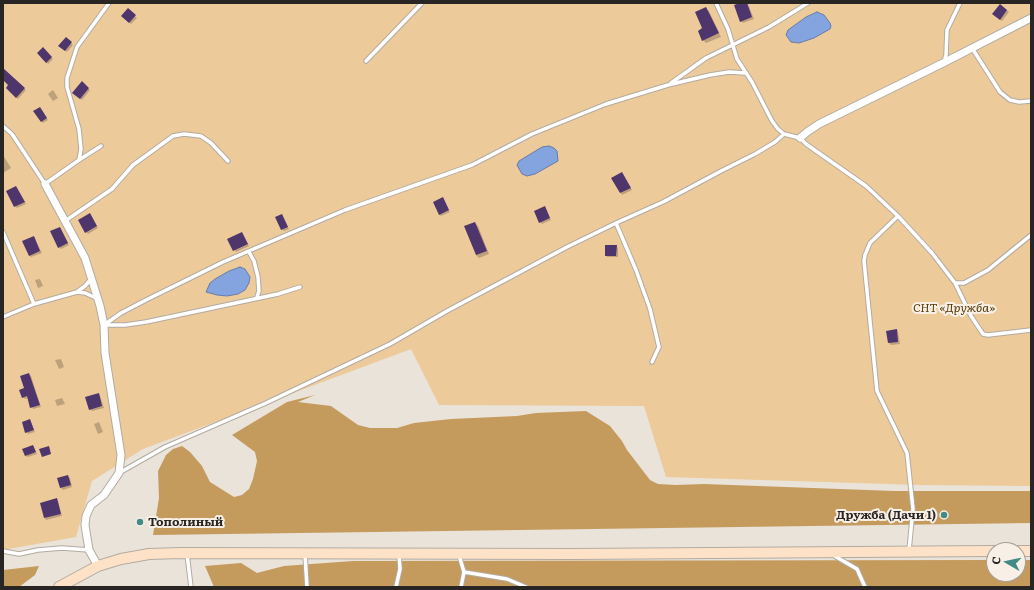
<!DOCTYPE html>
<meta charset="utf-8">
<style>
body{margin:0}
#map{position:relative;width:1034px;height:590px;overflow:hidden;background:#eae3d9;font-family:Literata,serif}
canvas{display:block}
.frame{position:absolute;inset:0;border:4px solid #282522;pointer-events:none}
.north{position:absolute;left:986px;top:542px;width:40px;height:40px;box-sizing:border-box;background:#f8f0e7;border:1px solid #a59f98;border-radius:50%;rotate:279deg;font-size:11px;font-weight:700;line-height:16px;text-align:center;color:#282522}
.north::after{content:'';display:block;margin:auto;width:14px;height:18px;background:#428a85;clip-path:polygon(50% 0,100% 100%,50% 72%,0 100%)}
</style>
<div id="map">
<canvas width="1034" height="590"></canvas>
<div class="frame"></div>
<div class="north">С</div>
</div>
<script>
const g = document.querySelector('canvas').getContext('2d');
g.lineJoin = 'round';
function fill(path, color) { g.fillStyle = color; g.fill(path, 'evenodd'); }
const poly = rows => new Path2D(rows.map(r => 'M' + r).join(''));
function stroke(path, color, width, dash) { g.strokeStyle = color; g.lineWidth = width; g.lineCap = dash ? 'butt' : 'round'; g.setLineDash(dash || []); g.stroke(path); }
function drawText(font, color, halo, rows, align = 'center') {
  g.font = font + ' Literata,serif'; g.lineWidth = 4; g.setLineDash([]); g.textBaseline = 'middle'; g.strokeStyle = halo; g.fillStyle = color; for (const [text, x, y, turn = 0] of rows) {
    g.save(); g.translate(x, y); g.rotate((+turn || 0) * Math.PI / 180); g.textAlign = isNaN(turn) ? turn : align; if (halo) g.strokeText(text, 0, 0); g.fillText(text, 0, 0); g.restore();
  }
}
const green = poly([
 [3,3,1031,3,1031,486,920,485,666,477,644,406,439,405,411,349,143,449,92,481,76,537,3,550]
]);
const forest = poly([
 [315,395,298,402,331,406,358,425,370,428,397,428,414,423,451,419,517,416,536,413,586,411,610,426,622,441,627,450,650,480,658,484,676,485,704,484,894,491,1031,491,1031,523,153,535,159,498,158,471,166,455,173,449,182,446,190,452,202,466,210,482,234,497,242,495,249,489,253,479,257,461,255,452,232,435,287,402],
 [994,560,994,574,1018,574,1018,560,1031,560,1031,587,214,587,205,566,241,563,257,573,284,566,353,561],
 [39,566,35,575,19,587,3,587,3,570]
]);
const water = poly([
 [817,12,824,15,830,23,831,26,830,29,814,38,799,43,791,42,786,35,788,30,806,17,817,12],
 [549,146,554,148,557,151,558,161,535,174,527,176,522,174,518,167,517,165,519,161,542,147,549,146],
 [240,267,245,269,250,277,249,283,245,290,238,294,227,296,217,295,206,292,210,283,215,279,229,271,240,267]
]);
const shadow = poly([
 [743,3,748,4,754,19,743,23,741,21],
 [1000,5,1009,12,1002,21,995,16],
 [706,8,709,11,721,37,706,43,703,40],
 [128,10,137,18,131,24,122,16],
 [66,38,73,45,67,52,60,46],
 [43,49,53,59,48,64,38,53],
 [4,70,26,90,18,99,7,88,10,85,3,79],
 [82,83,90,90,82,100,73,93],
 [53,90,58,98,53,101,48,94],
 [42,110,48,120,43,123,41,121],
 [3,155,11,168,3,173],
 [622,173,632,190,622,195,613,178],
 [16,187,26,204,17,208,15,206],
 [444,200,450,212,441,216,439,214],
 [545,207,551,220,542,224,540,222],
 [90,214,98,228,88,234,86,232],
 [282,215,289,229,284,231,282,229],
 [475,223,478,226,489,254,479,258,476,255],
 [60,228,69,245,61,249,59,247],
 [242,233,249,246,236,252,229,239],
 [34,237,42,253,31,257,29,255],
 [616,246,618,248,618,257,607,257,606,255],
 [40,279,43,286,38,288,35,280],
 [897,330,898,332,900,344,891,345,889,343],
 [61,359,64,367,59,369,55,360],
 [29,374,31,376,41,407,33,409,28,398,25,399,23,397],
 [98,395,100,396,104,408,92,411,90,409],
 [62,398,65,404,57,406,55,400],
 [30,420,35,432,28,434,26,432],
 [99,422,103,432,98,434,94,424],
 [33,446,37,454,28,457,26,456],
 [68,476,70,478,72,487,63,490,61,488,58,478],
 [57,500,58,501,62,516,46,520,45,518]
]);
const building = poly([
 [740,3,747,3,752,17,740,22,734,5],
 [1000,4,1007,10,1000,20,992,14],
 [706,7,719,33,702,41,698,31,702,28,695,12],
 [128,8,136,15,129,23,121,16],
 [66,37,72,42,65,51,58,46],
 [43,47,52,57,46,63,37,53],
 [3,68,25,88,16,98,6,88,8,85,3,80],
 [82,81,89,88,80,99,72,93],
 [40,107,47,118,41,122,33,111],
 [622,172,631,188,620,193,611,178],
 [16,186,25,202,14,207,6,191],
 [443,197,449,210,439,215,433,202],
 [545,206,550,218,539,223,534,211],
 [90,213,97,226,85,233,78,220],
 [282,214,288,227,281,230,275,217],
 [475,222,487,251,476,255,464,226],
 [60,227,68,243,58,248,50,231],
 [242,232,248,244,233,251,227,239],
 [34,236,40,251,29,256,22,241],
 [605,245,617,245,616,256,605,256],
 [897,329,898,342,888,343,886,331],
 [29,373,40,405,30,408,27,396,22,398,19,390,24,388,20,376],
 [99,393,102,406,89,410,85,397],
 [30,419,34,430,25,433,22,422],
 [33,445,36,452,25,456,22,449],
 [49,446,51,454,42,457,39,449],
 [68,475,71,485,60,488,57,478],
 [57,498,61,514,44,518,40,503]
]);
const lane = poly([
 [716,3,728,29,737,59,752,82,772,121,778,129,784,134,800,138,806,144,866,186,898,216,932,253,955,283,971,316,983,334,988,335,1031,330],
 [972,48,1000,92,1010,100,1019,102,1031,101],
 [366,61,422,3],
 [944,62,946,55,947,30,960,3],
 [671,83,706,58,769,27,808,3],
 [3,126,12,134,45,184,79,160,81,149,79,129,67,87,67,78,77,47,109,3],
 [79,160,101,146],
 [898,216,870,243,865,255,864,261,877,391,907,453,913,509,909,550],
 [65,221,112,189,133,165,173,136,184,134,201,136,211,143,228,161],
 [616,223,636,270,650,309,659,347,652,362],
 [3,232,34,304],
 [249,252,254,261,258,277,259,291,257,297],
 [955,283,964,283,988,270,1031,235],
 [300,287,278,294,146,322,125,325,104,325,121,313,148,299,223,262,345,210,472,165,532,134,606,104,668,85,710,75,729,72,746,73],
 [77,292,85,286,91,279],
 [3,317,34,304,77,292,85,293,96,298],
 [119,473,165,447,266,403,390,344,447,311,567,247,616,223,663,202,721,171,755,154,775,142,784,134],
 [3,551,19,554,38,550,62,548,89,550],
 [187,554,191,587],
 [305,554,307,587],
 [459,555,464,572,461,587],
 [833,555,857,569,865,587],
 [464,572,507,579,526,587],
 [396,587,400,569,399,555]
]);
const street = poly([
 [800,138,807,132,819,124,943,63,1031,18],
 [45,184,85,258,100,306,104,325,105,353,121,455,119,473,104,495,91,505,86,516,85,525,89,550,98,566]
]);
const secondary = poly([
 [1018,551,1031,551],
 [59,587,98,566,121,559,149,554,181,553,572,554,994,551]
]);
const markers = [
 [944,515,4,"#428a85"],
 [140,522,4,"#428a85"]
];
const parkNames = [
 ["СНТ «Дружба»",954,308]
];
const poiNames = [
 ["Дружба (Дачи 1)",936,515],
 ["Тополиный",148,522,"left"]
];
fill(green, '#edca9a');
fill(forest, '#c59a5d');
fill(water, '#83a4df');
stroke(water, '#687ea6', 1);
fill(shadow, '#0003');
fill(building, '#4e356c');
stroke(lane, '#b2aba2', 5.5);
stroke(street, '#b2aba2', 9);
stroke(secondary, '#b2aba2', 12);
stroke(lane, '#fff', 3.5);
stroke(street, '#fff', 7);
stroke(secondary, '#fee2c8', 10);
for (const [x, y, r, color] of markers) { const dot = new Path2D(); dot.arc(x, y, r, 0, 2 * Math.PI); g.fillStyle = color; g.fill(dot); stroke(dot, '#f8f0e7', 1.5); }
drawText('italic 12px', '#573906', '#f8f0e7', parkNames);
drawText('bold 12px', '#282522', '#f8f0e7', poiNames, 'right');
</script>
